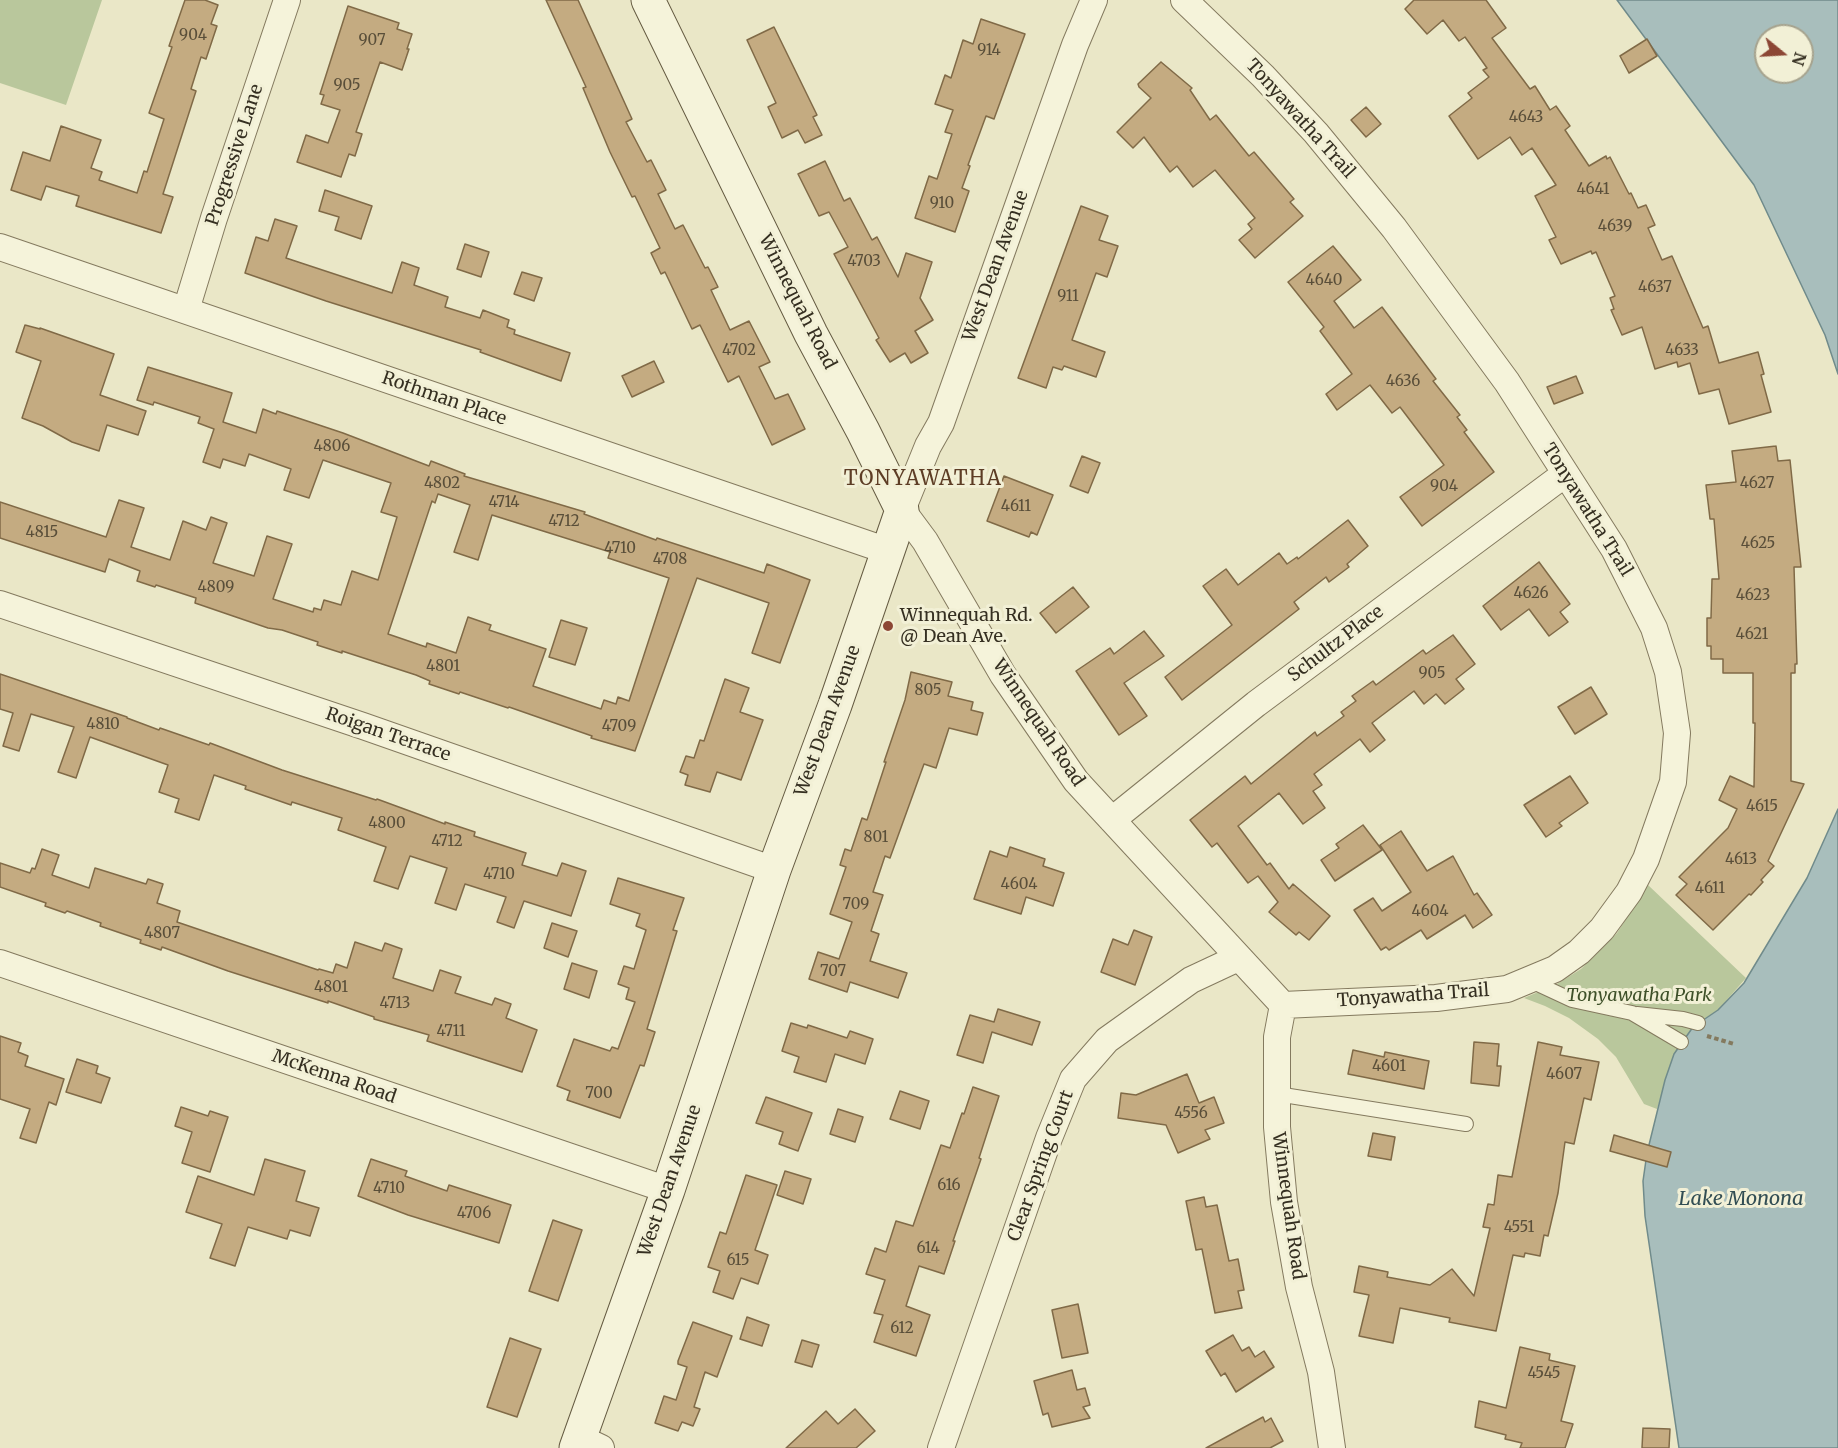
<!DOCTYPE html>
<style>
body{margin:0}
#map{position:relative;width:1838px;height:1448px;overflow:hidden;background:#eae7c7;font-family:Merriweather,serif}
canvas{display:block}
.north{position:absolute;left:1754px;top:24px;width:60px;height:60px;box-sizing:border-box;background:#f2f0d6;border:2px solid #a6a38e;border-radius:50%;rotate:108deg;font-size:16px;font-weight:700;line-height:24px;text-align:center;color:#352f21}
.north::after{content:'';display:block;margin:auto;width:21px;height:27px;background:#8c4735;clip-path:polygon(50% 0,100% 100%,50% 72%,0 100%)}
</style>
<div id="map">
<canvas width="1838" height="1448"></canvas>
<div class="north">N</div>
</div>
<script>
const g = document.querySelector('canvas').getContext('2d');
g.lineJoin = 'round';
function fill(path, color) { g.fillStyle = color; g.fill(path, 'evenodd'); }
const poly = rows => new Path2D(rows.map(r => 'M' + r).join(''));
function stroke(path, color, width, dash) { g.strokeStyle = color; g.lineWidth = width; g.lineCap = dash ? 'butt' : 'round'; g.setLineDash(dash || []); g.stroke(path); }
function drawText(font, color, halo, rows, align = 'center') {
  g.font = font + ' Merriweather,serif'; g.lineWidth = 6; g.setLineDash([]); g.textBaseline = 'middle'; g.strokeStyle = halo; g.fillStyle = color; for (const [text, x, y, turn = 0] of rows) {
    g.save(); g.translate(x, y); g.rotate((+turn || 0) * Math.PI / 180); g.textAlign = isNaN(turn) ? turn : align; if (halo) g.strokeText(text, 0, 0); g.fillText(text, 0, 0); g.restore();
  }
}
const green = poly([
 [0,0,102,0,66,105,0,83],
 [1648,885,1746,978,1718,1010,1693,1027,1674,1054,1657,1109,1644,1104,1616,1057,1598,1039,1569,1018,1545,1006,1524,998,1557,984,1581,969,1617,933]
]);
const water = poly([
 [1617,0,1838,0,1838,374,1825,335,1754,185,1617,0],
 [1766,36,1802,36,1802,72,1766,72,1766,36],
 [1838,809,1838,1448,1679,1448,1645,1216,1643,1181,1647,1153,1665,1080,1674,1054,1693,1027,1718,1010,1744,983,1807,878,1838,809]
]);
const building = poly([
 [185,0,205,0,218,5,211,24,217,26,206,59,201,57,191,89,196,91,163,194,173,197,161,233,76,206,79,196,46,186,41,200,11,190,23,152,50,161,61,126,101,140,91,168,102,172,99,180,137,193,144,171,147,172,164,119,149,113,172,47,169,46,185,0],
 [546,0,578,0,632,119,626,122,647,162,651,160,666,190,658,194,675,229,683,225,705,268,708,267,718,287,711,290,730,330,749,321,770,362,759,367,775,399,788,394,805,429,772,445,739,376,728,382,700,325,692,329,665,272,661,274,651,253,660,248,635,196,632,197,610,152,583,88,586,87,546,0],
 [1414,0,1486,0,1506,28,1492,38,1530,89,1535,86,1550,110,1556,106,1570,126,1565,130,1589,166,1606,156,1607,159,1610,157,1629,194,1631,193,1638,208,1646,205,1655,225,1648,228,1662,260,1672,256,1703,328,1708,326,1719,363,1758,352,1764,374,1761,375,1771,412,1729,424,1719,389,1699,394,1690,363,1678,367,1677,362,1655,369,1642,327,1622,335,1611,310,1614,309,1610,298,1615,296,1596,252,1592,254,1591,251,1561,264,1549,240,1556,237,1535,196,1556,185,1532,148,1522,155,1510,137,1478,159,1449,116,1472,98,1468,93,1489,77,1483,70,1487,68,1465,37,1459,41,1443,20,1427,34,1405,9,1414,0],
 [348,6,399,23,397,29,412,34,407,49,409,49,402,70,380,62,356,132,362,134,355,156,349,154,341,177,297,162,306,135,328,143,340,110,321,104,324,95,320,94,348,6],
 [981,19,1025,34,994,119,986,116,968,165,970,166,962,188,969,191,955,232,915,218,929,176,937,179,952,134,945,132,953,110,935,104,945,75,951,78,963,40,973,44,981,19],
 [774,27,817,115,813,117,822,135,805,143,798,130,782,138,768,107,776,103,747,40,774,27],
 [1647,39,1657,56,1629,73,1620,56,1647,39],
 [1161,62,1192,88,1190,90,1210,120,1216,115,1249,156,1254,152,1294,199,1290,202,1303,216,1255,258,1239,240,1252,229,1248,224,1255,218,1215,170,1193,187,1177,166,1170,172,1144,137,1133,148,1117,132,1151,98,1139,87,1138,84,1161,62],
 [1366,107,1381,124,1366,137,1351,120,1366,107],
 [825,161,844,201,850,198,872,240,877,237,898,277,906,253,932,262,920,298,933,320,915,331,928,353,911,363,905,353,890,362,876,340,879,338,834,254,848,247,829,212,819,216,798,174,825,161],
 [325,190,372,206,361,239,335,230,339,217,319,211,325,190],
 [1081,206,1108,216,1099,240,1118,246,1107,277,1096,273,1072,340,1105,352,1096,377,1064,366,1062,370,1053,367,1046,388,1018,378,1081,206],
 [275,219,297,226,286,258,392,293,402,262,419,268,414,285,448,297,445,307,480,318,483,310,509,320,507,327,515,330,514,334,570,353,561,381,480,352,481,350,326,301,245,273,256,237,268,241,275,219],
 [465,244,489,252,481,277,457,269,465,244],
 [1333,246,1361,280,1334,301,1354,328,1382,307,1436,379,1433,381,1460,415,1457,417,1467,430,1464,432,1494,472,1422,526,1400,497,1444,465,1400,407,1392,413,1370,385,1337,410,1326,394,1352,374,1320,331,1324,327,1288,282,1333,246],
 [522,272,542,278,534,301,514,294,522,272],
 [25,325,40,329,40,328,114,354,100,395,146,411,138,435,107,425,99,451,72,442,43,426,22,418,41,361,16,352,25,325],
 [654,361,664,382,632,397,622,376,654,361],
 [148,367,232,393,223,422,256,433,263,409,276,414,277,411,343,433,429,466,431,461,465,474,464,476,585,512,584,514,656,540,657,538,764,573,767,564,810,580,780,663,752,653,769,603,697,578,635,751,591,738,592,736,509,707,508,708,460,692,459,694,429,684,430,681,416,675,342,651,342,653,317,645,318,642,282,630,268,628,195,603,196,598,156,585,155,587,137,581,140,571,109,559,105,572,0,538,0,502,106,537,119,500,144,508,131,547,170,560,183,521,206,530,211,517,227,523,213,563,254,576,267,536,292,544,273,599,313,612,314,608,321,610,324,600,341,605,352,571,378,580,397,517,381,512,391,483,323,460,309,498,284,490,291,469,249,454,245,466,223,459,220,468,203,462,214,429,198,423,200,417,154,402,153,405,137,400,148,367],
 [438,494,470,505,454,552,478,560,492,515,610,552,608,558,669,578,629,701,618,697,616,704,604,700,601,709,533,686,546,649,489,630,491,625,468,617,456,653,427,643,426,647,388,634,432,501,435,503,438,494],
 [1576,376,1583,393,1554,404,1547,387,1576,376],
 [1776,446,1778,461,1790,460,1801,567,1794,567,1797,664,1795,664,1795,673,1791,673,1791,781,1804,784,1768,861,1774,866,1761,880,1763,882,1751,895,1749,894,1713,930,1676,895,1687,884,1679,877,1728,828,1737,809,1719,800,1730,776,1754,787,1755,723,1753,723,1753,673,1723,673,1723,659,1711,659,1711,646,1707,646,1707,618,1711,618,1712,579,1719,579,1714,519,1710,519,1706,485,1736,482,1732,451,1776,446],
 [1082,456,1100,463,1088,493,1070,486,1082,456],
 [1004,476,1053,495,1037,535,1031,532,1029,537,987,521,1004,476],
 [1348,520,1368,546,1347,564,1349,567,1329,582,1326,577,1294,602,1299,609,1182,700,1165,677,1232,625,1203,586,1226,569,1238,585,1279,553,1287,564,1297,557,1298,559,1348,520],
 [1539,562,1570,604,1560,612,1568,622,1549,636,1529,609,1501,630,1483,606,1539,562],
 [1073,587,1089,607,1056,633,1040,613,1073,587],
 [561,620,587,628,575,665,549,657,561,620],
 [1144,631,1164,656,1124,683,1147,716,1119,735,1076,671,1110,648,1114,654,1144,631],
 [1453,635,1475,664,1456,679,1464,689,1445,704,1436,694,1424,704,1414,691,1372,723,1385,740,1370,752,1360,739,1314,774,1322,785,1313,791,1325,808,1303,824,1279,793,1238,826,1267,865,1270,863,1289,889,1293,884,1330,916,1309,940,1299,932,1296,935,1269,912,1278,902,1258,876,1248,883,1217,843,1212,847,1190,820,1245,776,1251,784,1315,732,1317,736,1344,716,1341,712,1356,701,1352,696,1373,681,1376,685,1423,650,1426,654,1453,635],
 [911,672,952,682,948,696,973,702,971,710,983,713,977,735,949,728,936,768,924,764,890,858,885,856,873,892,883,895,871,931,879,934,870,961,907,973,898,998,850,982,847,992,809,979,818,952,839,959,852,922,830,914,846,867,840,865,845,849,851,851,862,818,867,820,886,762,884,762,905,700,911,672],
 [0,674,127,717,127,718,159,730,160,728,209,745,210,743,282,770,376,800,377,799,445,824,445,822,475,832,474,836,526,853,522,865,557,876,562,863,586,871,571,916,524,901,514,928,497,922,506,897,465,884,456,910,435,903,447,868,410,856,398,889,374,881,386,847,338,830,342,818,292,802,291,805,245,789,246,786,214,775,199,820,175,812,179,799,159,792,168,765,90,737,76,778,58,772,74,727,31,714,19,751,3,746,13,713,0,709,0,674],
 [725,679,749,688,740,712,763,720,741,780,717,772,710,792,685,785,688,775,680,772,686,756,694,758,700,740,704,741,725,679],
 [1591,687,1607,714,1575,734,1558,707,1591,687],
 [1570,776,1588,803,1559,823,1562,826,1546,837,1524,805,1570,776],
 [1363,825,1382,850,1335,881,1321,860,1339,848,1336,844,1363,825],
 [1401,831,1427,871,1453,856,1474,895,1477,893,1492,915,1473,928,1465,915,1427,939,1421,930,1389,950,1386,947,1381,950,1354,910,1373,898,1382,911,1411,892,1380,845,1401,831],
 [1010,847,1045,859,1043,866,1064,873,1053,906,1026,897,1021,914,974,899,990,851,1007,857,1010,847],
 [42,849,59,855,52,875,89,888,95,868,146,884,148,879,163,884,157,903,180,911,177,922,318,970,319,969,333,973,336,964,347,968,355,942,382,951,385,943,402,949,393,978,433,991,440,970,461,977,455,993,492,1005,495,998,511,1004,506,1018,537,1030,522,1072,427,1041,429,1035,374,1019,374,1017,328,1001,328,1003,228,971,162,947,161,950,140,943,141,940,100,926,101,923,67,911,65,913,45,906,46,903,0,887,0,863,30,873,32,868,35,869,42,849],
 [618,878,684,898,673,930,677,931,647,1029,655,1032,644,1066,640,1065,620,1118,567,1100,570,1091,557,1086,574,1039,610,1051,612,1047,618,1049,635,1002,626,999,629,988,618,984,624,966,634,969,646,930,636,926,640,914,610,904,618,878],
 [552,923,577,931,568,957,544,948,552,923],
 [1134,930,1152,937,1135,985,1101,972,1113,939,1128,945,1134,930],
 [572,963,597,971,589,998,564,989,572,963],
 [998,1009,1040,1022,1032,1045,992,1032,983,1063,957,1055,970,1015,994,1022,998,1009],
 [791,1023,807,1028,808,1025,847,1038,850,1031,873,1039,865,1064,835,1054,826,1082,794,1072,799,1057,782,1051,791,1023],
 [0,1036,21,1043,18,1052,28,1056,25,1066,64,1079,56,1105,49,1102,36,1143,20,1138,30,1109,0,1099,0,1036],
 [1474,1042,1499,1044,1497,1066,1501,1066,1499,1086,1471,1083,1474,1042],
 [1538,1042,1562,1047,1560,1055,1599,1062,1591,1100,1584,1098,1574,1144,1565,1142,1558,1193,1548,1236,1544,1235,1540,1256,1525,1253,1524,1257,1513,1255,1496,1331,1449,1322,1450,1318,1400,1308,1393,1343,1359,1336,1369,1295,1354,1292,1359,1266,1388,1272,1387,1277,1430,1285,1452,1269,1474,1296,1490,1228,1483,1227,1488,1204,1494,1205,1498,1175,1512,1177,1538,1042],
 [1353,1050,1384,1057,1385,1052,1429,1061,1424,1089,1348,1074,1353,1050],
 [77,1059,98,1066,96,1073,110,1078,101,1103,66,1092,77,1059],
 [1187,1074,1199,1103,1214,1097,1224,1123,1205,1130,1210,1139,1178,1153,1166,1125,1118,1118,1121,1093,1136,1095,1187,1074],
 [973,1087,999,1096,979,1158,981,1159,953,1241,955,1241,944,1274,919,1266,906,1306,930,1315,916,1356,874,1342,883,1315,874,1313,885,1280,866,1274,875,1248,886,1252,896,1221,913,1226,941,1145,950,1148,962,1113,964,1114,973,1087],
 [900,1091,929,1101,920,1129,890,1119,900,1091],
 [766,1097,812,1113,798,1151,779,1144,783,1132,756,1123,766,1097],
 [181,1107,208,1116,210,1111,228,1117,210,1172,182,1163,192,1132,175,1126,181,1107],
 [838,1109,863,1117,855,1142,830,1134,838,1109],
 [1373,1133,1395,1137,1391,1160,1368,1156,1373,1133],
 [1614,1135,1671,1152,1667,1167,1610,1151,1614,1135],
 [265,1159,305,1171,296,1201,319,1208,310,1236,290,1230,287,1239,248,1227,235,1266,210,1258,222,1224,186,1212,198,1176,254,1195,265,1159],
 [371,1159,407,1171,405,1176,447,1191,449,1185,511,1205,499,1243,408,1215,358,1196,371,1159],
 [785,1171,811,1179,803,1204,777,1195,785,1171],
 [746,1175,777,1185,755,1250,768,1255,758,1284,741,1278,733,1299,713,1292,720,1271,708,1267,720,1232,726,1234,746,1175],
 [1204,1197,1206,1207,1217,1205,1229,1261,1238,1259,1244,1290,1238,1291,1242,1308,1215,1313,1202,1249,1196,1250,1186,1201,1204,1197],
 [553,1220,582,1230,558,1301,529,1291,553,1220],
 [1078,1304,1088,1353,1062,1358,1052,1310,1078,1304],
 [747,1317,769,1325,762,1346,740,1339,747,1317],
 [693,1322,732,1336,717,1377,705,1372,694,1407,700,1409,693,1426,682,1422,678,1431,655,1423,664,1396,676,1400,687,1367,678,1364,678,1361,693,1322],
 [1233,1335,1242,1351,1249,1347,1255,1357,1264,1351,1274,1367,1236,1392,1225,1373,1221,1376,1206,1351,1233,1335],
 [510,1338,541,1349,517,1417,487,1407,510,1338],
 [802,1340,819,1345,812,1367,795,1362,802,1340],
 [1520,1347,1550,1354,1549,1360,1575,1366,1561,1421,1573,1424,1565,1448,1520,1448,1522,1443,1505,1439,1506,1435,1475,1427,1479,1401,1506,1408,1520,1347],
 [1072,1370,1077,1390,1085,1388,1090,1405,1083,1407,1090,1418,1052,1427,1048,1413,1043,1415,1034,1381,1072,1370],
 [855,1409,875,1431,856,1448,786,1448,826,1411,838,1424,855,1409],
 [1263,1417,1265,1422,1271,1418,1283,1441,1270,1448,1206,1448,1263,1417],
 [1643,1428,1670,1429,1669,1448,1642,1448,1643,1428]
]);
const path = poly([
 [1707,1036,1734,1044]
]);
const lane = poly([
 [1529,980,1572,1000,1632,1013,1681,1042],
 [1637,1014,1683,1019,1698,1023],
 [1277,1094,1466,1124]
]);
const street = poly([
 [1094,0,1075,45,941,423,928,446,902,510,925,541,1003,675,1076,781,1283,1005,1277,1037,1277,1127,1284,1202,1299,1287,1321,1372,1332,1448],
 [1184,0,1263,76,1316,133,1394,228,1507,382,1614,549,1654,628,1668,672,1677,733,1673,782,1646,859,1629,892,1602,929,1579,952,1555,969,1507,989,1436,998,1283,1005],
 [0,247,888,551],
 [186,310,214,218,287,0],
 [0,604,363,726,774,870],
 [1112,820,1256,704,1565,474],
 [0,963,668,1190],
 [580,1438,601,1448],
 [941,1448,1049,1138,1073,1079,1107,1040,1191,980,1238,958]
]);
const secondary = poly([
 [576,1448,668,1190,774,870,835,705,902,510,863,431,811,334,648,0]
]);
const markers = [
 [888,626,6,"#8c4735"]
];
const numberNames = [
 ["904",193,36],
 ["907",372,41],
 ["914",989,51],
 ["905",347,86],
 ["4643",1526,118],
 ["4641",1593,190],
 ["910",942,204],
 ["4639",1615,227],
 ["4703",864,262],
 ["4640",1324,281],
 ["4637",1655,288],
 ["911",1068,297],
 ["4702",739,351],
 ["4633",1682,351],
 ["4636",1403,382],
 ["4806",332,447],
 ["4802",442,484],
 ["4627",1757,484],
 ["904",1444,487],
 ["4714",504,503],
 ["4611",1016,507],
 ["4712",564,522],
 ["4815",42,533],
 ["4625",1758,544],
 ["4710",620,549],
 ["4708",670,560],
 ["4809",216,588],
 ["4626",1531,594],
 ["4623",1753,596],
 ["4621",1752,635],
 ["4801",443,667],
 ["905",1432,674],
 ["805",928,691],
 ["4810",103,725],
 ["4709",619,727],
 ["4615",1762,807],
 ["4800",387,824],
 ["801",876,838],
 ["4712",447,842],
 ["4613",1741,860],
 ["4710",499,875],
 ["4604",1019,885],
 ["4611",1710,889],
 ["709",856,905],
 ["4604",1430,912],
 ["4807",162,934],
 ["707",833,972],
 ["4801",331,988],
 ["4713",395,1004],
 ["4711",451,1032],
 ["4601",1389,1067],
 ["4607",1564,1075],
 ["700",599,1094],
 ["4556",1191,1114],
 ["616",949,1186],
 ["4710",389,1189],
 ["4706",474,1214],
 ["4551",1519,1228],
 ["614",928,1249],
 ["615",738,1261],
 ["612",902,1329],
 ["4545",1544,1374]
];
const streetNames = [
 ["Tonyawatha Trail",1300,119,48],
 ["Progressive Lane",235,155,-72],
 ["West Dean Avenue",996,266,-70],
 ["Winnequah Road",797,302,63],
 ["Rothman Place",444,399,19],
 ["Tonyawatha Trail",1587,510,58],
 ["Schultz Place",1336,644,-37],
 ["West Dean Avenue",828,721,-70],
 ["Winnequah Road",1038,723,56],
 ["Roigan Terrace",388,735,19],
 ["Tonyawatha Trail",1413,996,-4],
 ["McKenna Road",334,1077,19],
 ["Clear Spring Court",1041,1166,-70],
 ["West Dean Avenue",670,1181,-71],
 ["Winnequah Road",1288,1206,82]
];
const poiNames = [
 ["Winnequah Rd.",900,616],
 ["@ Dean Ave.",900,637]
];
const parkNames = [
 ["Tonyawatha Park",1639,996]
];
const neighbourhoodNames = [
 ["TONYAWATHA",923,479]
];
const waterNames = [
 ["Lake Monona",1741,1199]
];
fill(green, '#b9c79c');
fill(water, '#a8bebc');
stroke(water, '#708b8b', 1.5);
fill(building, '#c4ab81');
stroke(building, '#806a47', 1.5);
stroke(lane, '#847a5f', 16);
stroke(street, '#847a5f', 28);
stroke(secondary, '#655b42', 35);
stroke(path, '#847a5f', 4, [4.5, 3]);
stroke(lane, '#f5f3da', 14);
stroke(street, '#f5f3da', 26);
stroke(secondary, '#f5f3da', 33);
for (const [x, y, r, color] of markers) { const dot = new Path2D(); dot.arc(x, y, r, 0, 2 * Math.PI); g.fillStyle = color; g.fill(dot); stroke(dot, '#f2f0d6', 2); }
drawText('15px', '#594e39', null, numberNames);
drawText('18px', '#352f21', '#f2f0d6', streetNames);
drawText('18px', '#352f21', '#f2f0d6', poiNames, 'left');
drawText('italic 18px', '#3e5029', '#f2f0d6', parkNames);
g.letterSpacing = '1.5px';
drawText('20px', '#5d3d25', '#f2f0d6', neighbourhoodNames);
g.letterSpacing = '0px';
drawText('italic 20px', '#324e54', '#f2f0d6', waterNames);
</script>
